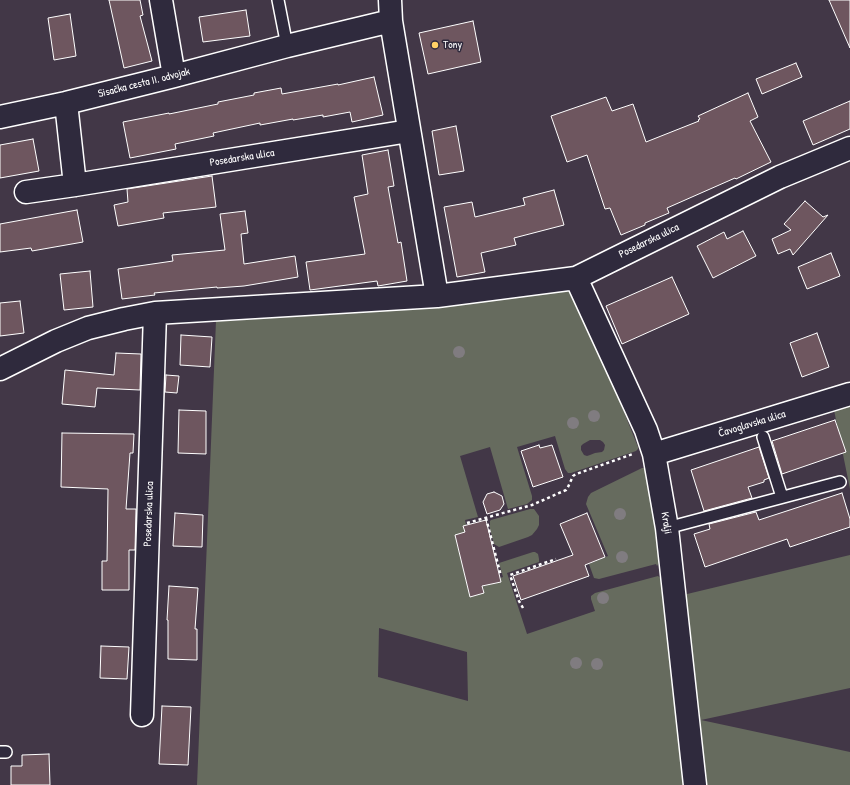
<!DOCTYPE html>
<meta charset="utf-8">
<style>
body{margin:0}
canvas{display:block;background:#423747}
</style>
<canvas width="850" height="785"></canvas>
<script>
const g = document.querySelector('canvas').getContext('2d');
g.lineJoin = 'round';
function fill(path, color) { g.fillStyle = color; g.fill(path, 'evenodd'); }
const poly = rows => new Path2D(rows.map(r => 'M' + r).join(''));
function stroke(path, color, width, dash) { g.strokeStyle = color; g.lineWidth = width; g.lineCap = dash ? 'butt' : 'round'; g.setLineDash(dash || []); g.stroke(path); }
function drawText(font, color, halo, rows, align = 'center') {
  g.font = font + ' "Patrick Hand",sans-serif'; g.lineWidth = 3; g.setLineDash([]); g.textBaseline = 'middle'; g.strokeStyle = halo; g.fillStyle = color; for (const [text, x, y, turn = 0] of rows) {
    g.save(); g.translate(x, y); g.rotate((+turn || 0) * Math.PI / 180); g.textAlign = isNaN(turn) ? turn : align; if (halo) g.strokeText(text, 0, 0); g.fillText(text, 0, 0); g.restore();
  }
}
const green = poly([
 [555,288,563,291,570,292,585,320,604,362,638,447,638,449,636,451,571,473,568,473,565,469,555,436,517,447,532,496,532,500,527,504,508,509,490,447,460,456,478,517,465,520,466,525,463,526,465,532,455,535,470,597,484,593,483,586,501,582,500,578,503,577,499,563,533,552,535,552,538,554,539,559,539,562,507,573,527,634,595,611,591,599,591,596,595,593,658,576,665,582,688,785,197,785,216,321,244,320,381,308],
 [590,440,600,440,603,442,605,445,604,450,602,452,595,453,590,455,587,456,584,455,581,450,581,446,583,444],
 [379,628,467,652,468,701,378,677],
 [850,401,850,489,833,405],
 [642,468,645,468,647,470,662,558,657,566,656,564,599,579,594,578,589,564,608,556,586,504,588,497,591,493],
 [530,509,534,509,539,516,539,525,537,529,532,535,528,537,499,547,494,544,490,529,490,521,491,520],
 [850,555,850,688,701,720,850,752,850,785,707,785,700,720,683,595]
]);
const building = poly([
 [109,0,140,0,143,15,140,16,152,61,124,68,109,0],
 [829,0,850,0,850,48,829,0],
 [246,10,250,36,203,42,199,17,246,10],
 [70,14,76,56,54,60,48,18,70,14],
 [473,21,481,62,428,74,419,33,473,21],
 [796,63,802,77,762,94,756,79,796,63],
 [374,77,383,115,352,122,350,112,323,117,323,115,293,120,293,119,260,125,260,123,213,133,214,136,175,144,176,149,130,158,123,122,169,113,169,114,218,104,218,102,254,95,254,93,281,88,282,94,338,84,338,85,374,77],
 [748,93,758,117,750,121,771,162,736,179,735,178,667,208,669,213,645,223,645,225,621,235,610,208,605,209,587,155,567,162,551,116,606,97,612,111,633,104,646,142,699,121,698,120,700,119,698,116,748,93],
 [850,101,850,129,813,145,803,121,850,101],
 [456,126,464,171,439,175,432,131,456,126],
 [33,139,39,171,0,178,0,145,33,139],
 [388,150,394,186,388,187,398,243,401,242,407,281,378,286,377,281,310,290,306,262,365,254,354,197,368,194,362,155,388,150],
 [212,176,216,207,163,213,164,218,118,226,114,205,128,202,127,189,212,176],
 [554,190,564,225,514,238,516,245,481,253,485,272,457,277,444,207,472,202,475,217,525,205,523,198,554,190],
 [805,201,823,217,828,215,793,255,790,249,778,254,772,239,791,230,784,224,805,201],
 [77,210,83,242,32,251,31,248,0,252,0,224,77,210],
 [245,211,248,233,241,234,244,264,295,256,298,277,244,286,217,288,217,287,154,293,155,295,122,299,118,269,173,261,172,255,225,250,220,214,245,211],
 [743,231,756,256,713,278,697,246,724,232,727,239,743,231],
 [831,253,840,276,807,289,798,267,831,253],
 [90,271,93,307,64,310,60,274,90,271],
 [672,277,689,314,622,344,606,306,672,277],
 [20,301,24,333,0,336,0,303,20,301],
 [817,333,829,367,802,377,790,343,817,333],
 [181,335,212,337,210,367,180,365,181,335],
 [116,353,141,354,140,390,97,388,95,407,62,404,65,370,114,375,116,353],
 [166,375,179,376,177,393,165,392,166,375],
 [179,410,206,411,206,454,178,453,179,410],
 [835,420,846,452,782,474,772,441,835,420],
 [62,433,134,434,133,453,130,453,126,509,136,509,135,550,129,550,129,590,102,590,102,561,107,561,108,489,61,487,62,433],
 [539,445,540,448,552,445,563,477,533,487,521,451,539,445],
 [759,447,769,478,764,480,764,482,748,487,752,498,704,511,691,470,759,447],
 [494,492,502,496,504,504,500,510,487,514,483,502,487,494,494,492],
 [842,493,850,519,850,527,790,547,787,539,705,567,694,534,710,529,709,524,756,512,759,520,842,493],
 [175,513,203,515,202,547,173,546,175,513],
 [587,513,605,557,585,565,589,576,521,600,513,576,573,555,560,524,587,513],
 [486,520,501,582,482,586,484,593,470,597,455,535,465,532,463,526,486,520],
 [169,586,198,588,195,629,197,629,197,660,168,659,168,620,167,620,169,586],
 [101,646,129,647,127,679,100,678,101,646],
 [162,706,191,707,188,765,159,764,162,706],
 [49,754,50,785,11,785,11,766,22,766,22,755,49,754]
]);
const path = poly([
 [486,518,501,576],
 [467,523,532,505,566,490,568,487,573,476,576,474,633,454],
 [523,608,519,601,510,575,556,559]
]);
const lane = poly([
 [278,0,287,46],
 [763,437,782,497],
 [667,528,840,482],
 [0,752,6,752]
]);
const street = poly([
 [161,0,174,76],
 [66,103,75,185],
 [0,117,66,103,174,76,287,46,391,21],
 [26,192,75,185,409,131],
 [576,278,646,430,654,454,667,528,695,785],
 [437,296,576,278,780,177,850,148],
 [0,369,56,341,88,328,124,319,155,313,437,296,391,21,390,0],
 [654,454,850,394],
 [142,715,155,313]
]);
const trees = [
 [459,352],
 [594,416],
 [573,423],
 [620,514],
 [622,557],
 [603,598],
 [576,663],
 [597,664]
];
const markers = [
 [435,45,4,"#ffd166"]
];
const poiNames = [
 ["Tony",443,45]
];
const streetNames = [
 ["Sisačka cesta II. odvojak",144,83,-14],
 ["Posedarska ulica",242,158,-9],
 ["Posedarska ulica",649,241,-26],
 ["Čavoglavska ulica",752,424,-17],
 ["Posedarska ulica",149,514,-88],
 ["Kralji",666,523,81]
];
fill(green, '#666b5e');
fill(building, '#6e565f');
stroke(building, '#fff', 1);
stroke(lane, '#fff', 14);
stroke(street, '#fff', 25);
stroke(path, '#fff', 2.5, [3, 3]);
stroke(lane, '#2f2a3d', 11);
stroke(street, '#2f2a3d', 22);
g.fillStyle = '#807c80';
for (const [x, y] of trees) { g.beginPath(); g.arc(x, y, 6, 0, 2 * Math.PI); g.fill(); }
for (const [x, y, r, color] of markers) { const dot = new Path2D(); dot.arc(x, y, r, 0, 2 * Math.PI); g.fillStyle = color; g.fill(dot); stroke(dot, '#2f2a3d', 1.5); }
drawText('11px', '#fff', '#2f2a3d', poiNames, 'left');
drawText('11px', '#fff', '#2f2a3d', streetNames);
</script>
